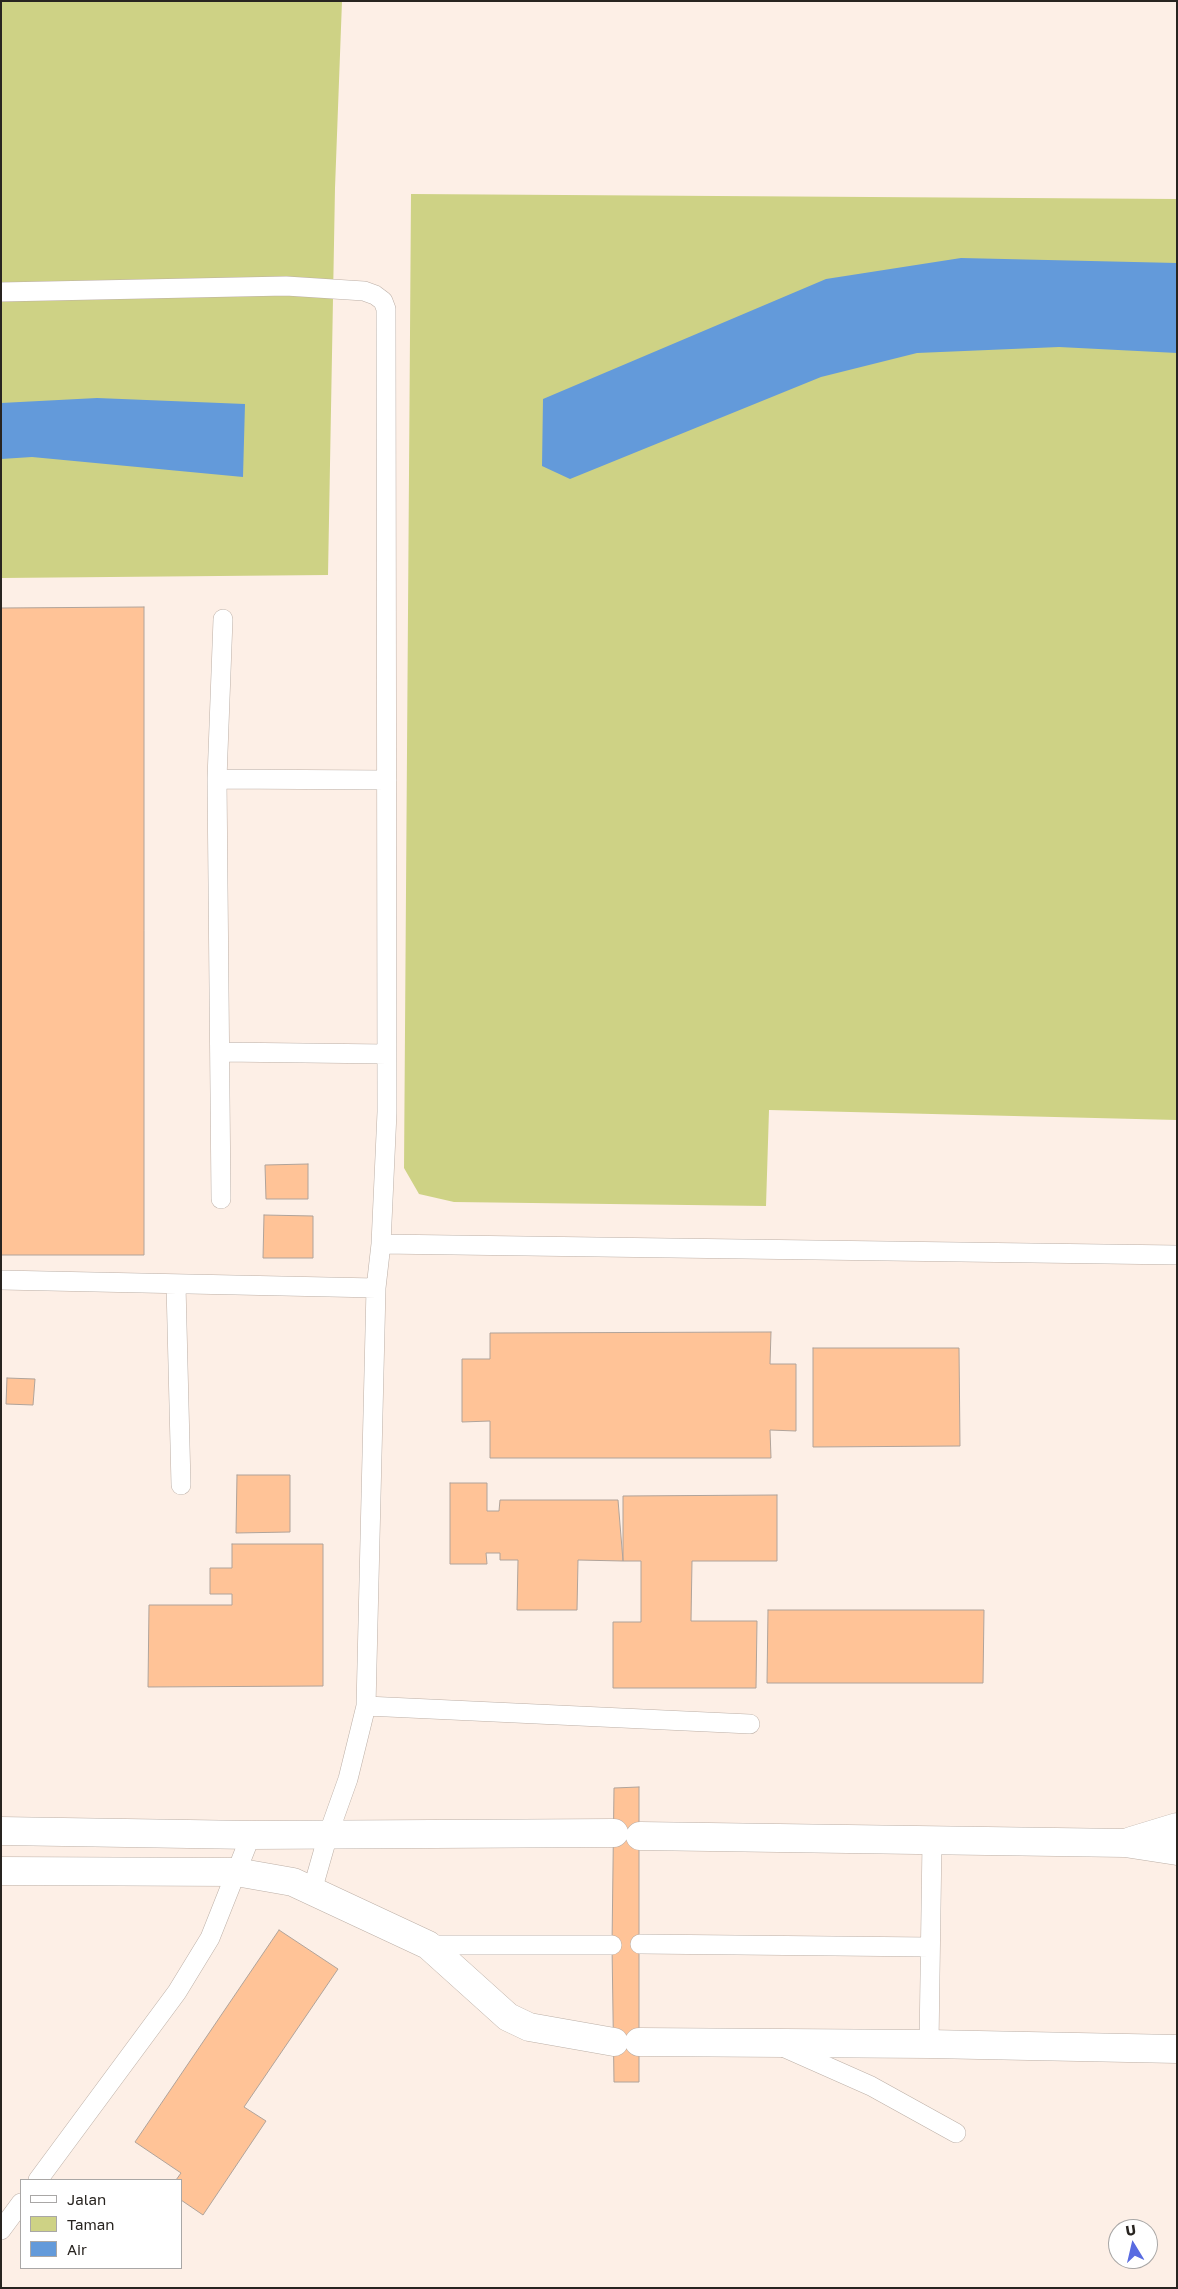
<!DOCTYPE html>
<style>
body{margin:0}
#map{position:relative;width:1178px;height:2289px;overflow:hidden;background:#fdefe6;font-family:"Golos Text",sans-serif}
canvas{display:block}
.frame{position:absolute;inset:0;border:2px solid #282420;pointer-events:none}
.legend{position:absolute;left:20px;top:2179px;width:162px;height:90px;box-sizing:border-box;background:#fff;border:1px solid #a9a7a6;margin:0;padding:6px 9px;list-style:none;font-size:15px;color:#282420}
.legend li{display:flex;align-items:center;gap:10px;height:25px}
.legend b{width:25px;border:1px solid #a9a7a6}
.north{position:absolute;left:1108px;top:2219px;width:50px;height:50px;box-sizing:border-box;background:#fff;border:1px solid #a9a7a6;border-radius:50%;rotate:351deg;font-size:14px;font-weight:700;line-height:20px;text-align:center;color:#282420}
.north::after{content:'';display:block;margin:auto;width:18px;height:22px;background:#596be1;clip-path:polygon(50% 0,100% 100%,50% 72%,0 100%)}
</style>
<div id="map">
<canvas width="1178" height="2289"></canvas>
<div class="frame"></div>
<ul class="legend">
<li><b style="height:6px;background:#fff"></b>Jalan</li>
<li><b style="height:14px;background:#ced285"></b>Taman</li>
<li><b style="height:14px;background:#639ada"></b>Air</li>
</ul>
<div class="north">U</div>
</div>
<script>
const g = document.querySelector('canvas').getContext('2d');
g.lineJoin = 'round';
function fill(path, color) { g.fillStyle = color; g.fill(path, 'evenodd'); }
const poly = rows => new Path2D(rows.map(r => 'M' + r).join(''));
function stroke(path, color, width, dash) { g.strokeStyle = color; g.lineWidth = width; g.lineCap = dash ? 'butt' : 'round'; g.setLineDash(dash || []); g.stroke(path); }
const green = poly([
 [1,1,342,1,335,188,328,575,1,578],
 [411,194,1177,199,1177,1120,769,1110,766,1206,454,1202,419,1194,404,1168]
]);
const water = poly([
 [961,258,1177,263,1177,353,1059,347,917,353,821,377,570,479,542,466,543,399,826,279],
 [97,398,245,404,243,477,32,457,1,459,1,403]
]);
const building = poly([
 [144,607,144,1255,1,1255,1,608,144,607],
 [308,1164,308,1199,266,1199,265,1165,308,1164],
 [264,1215,313,1216,313,1258,263,1258,264,1215],
 [771,1332,770,1364,796,1364,796,1431,770,1430,771,1458,490,1458,490,1421,462,1422,462,1359,490,1359,490,1333,771,1332],
 [813,1348,959,1348,960,1446,813,1447,813,1348],
 [7,1378,35,1379,33,1405,6,1404,7,1378],
 [237,1475,290,1475,290,1532,236,1533,237,1475],
 [450,1483,487,1483,487,1511,499,1511,500,1500,618,1500,623,1561,578,1560,577,1610,517,1610,518,1560,500,1560,500,1553,486,1553,487,1564,450,1564,450,1483],
 [777,1495,777,1561,692,1561,691,1621,757,1621,756,1688,613,1688,613,1622,641,1622,641,1561,623,1561,623,1496,777,1495],
 [232,1544,323,1544,323,1686,148,1687,149,1605,232,1605,232,1594,210,1594,210,1568,232,1568,232,1544],
 [768,1610,984,1610,983,1683,767,1683,768,1610],
 [639,1787,639,2082,614,2082,612,1945,614,1788,639,1787],
 [279,1930,338,1969,244,2107,266,2121,203,2215,181,2200,181,2180,176,2180,181,2173,135,2142,279,1930]
]);
const service = poly([
 [1,292,286,286,364,291,375,295,383,301,386,309,387,1112,381,1244,376,1288],
 [217,779,387,780],
 [221,1052,387,1054],
 [221,1199,217,779,223,619],
 [381,1244,1177,1255],
 [1,1280,376,1288,366,1706,348,1779,328,1835,312,1891],
 [176,1285,181,1485],
 [366,1706,750,1724],
 [640,1944,930,1947],
 [428,1945,612,1945],
 [929,2044,932,1841],
 [783,2047,871,2086,956,2133],
 [38,2180,177,1992,210,1938,251,1835],
 [1,2230,21,2203]
]);
const tertiary = poly([
 [1,1831,251,1835,614,1833],
 [640,1836,1125,1843,1177,1851],
 [1131,1841,1177,1827],
 [1,1871,236,1872,293,1882,428,1945,508,2017,529,2027,614,2042],
 [639,2042,929,2044,1177,2049]
]);
fill(green, '#ced285');
fill(water, '#639ada');
fill(building, '#ffc397');
stroke(building, '#b0a39a', 1);
stroke(service, '#bcafa6', 20);
stroke(tertiary, '#bcafa6', 29);
stroke(service, '#fff', 19);
stroke(tertiary, '#fff', 28);
</script>
